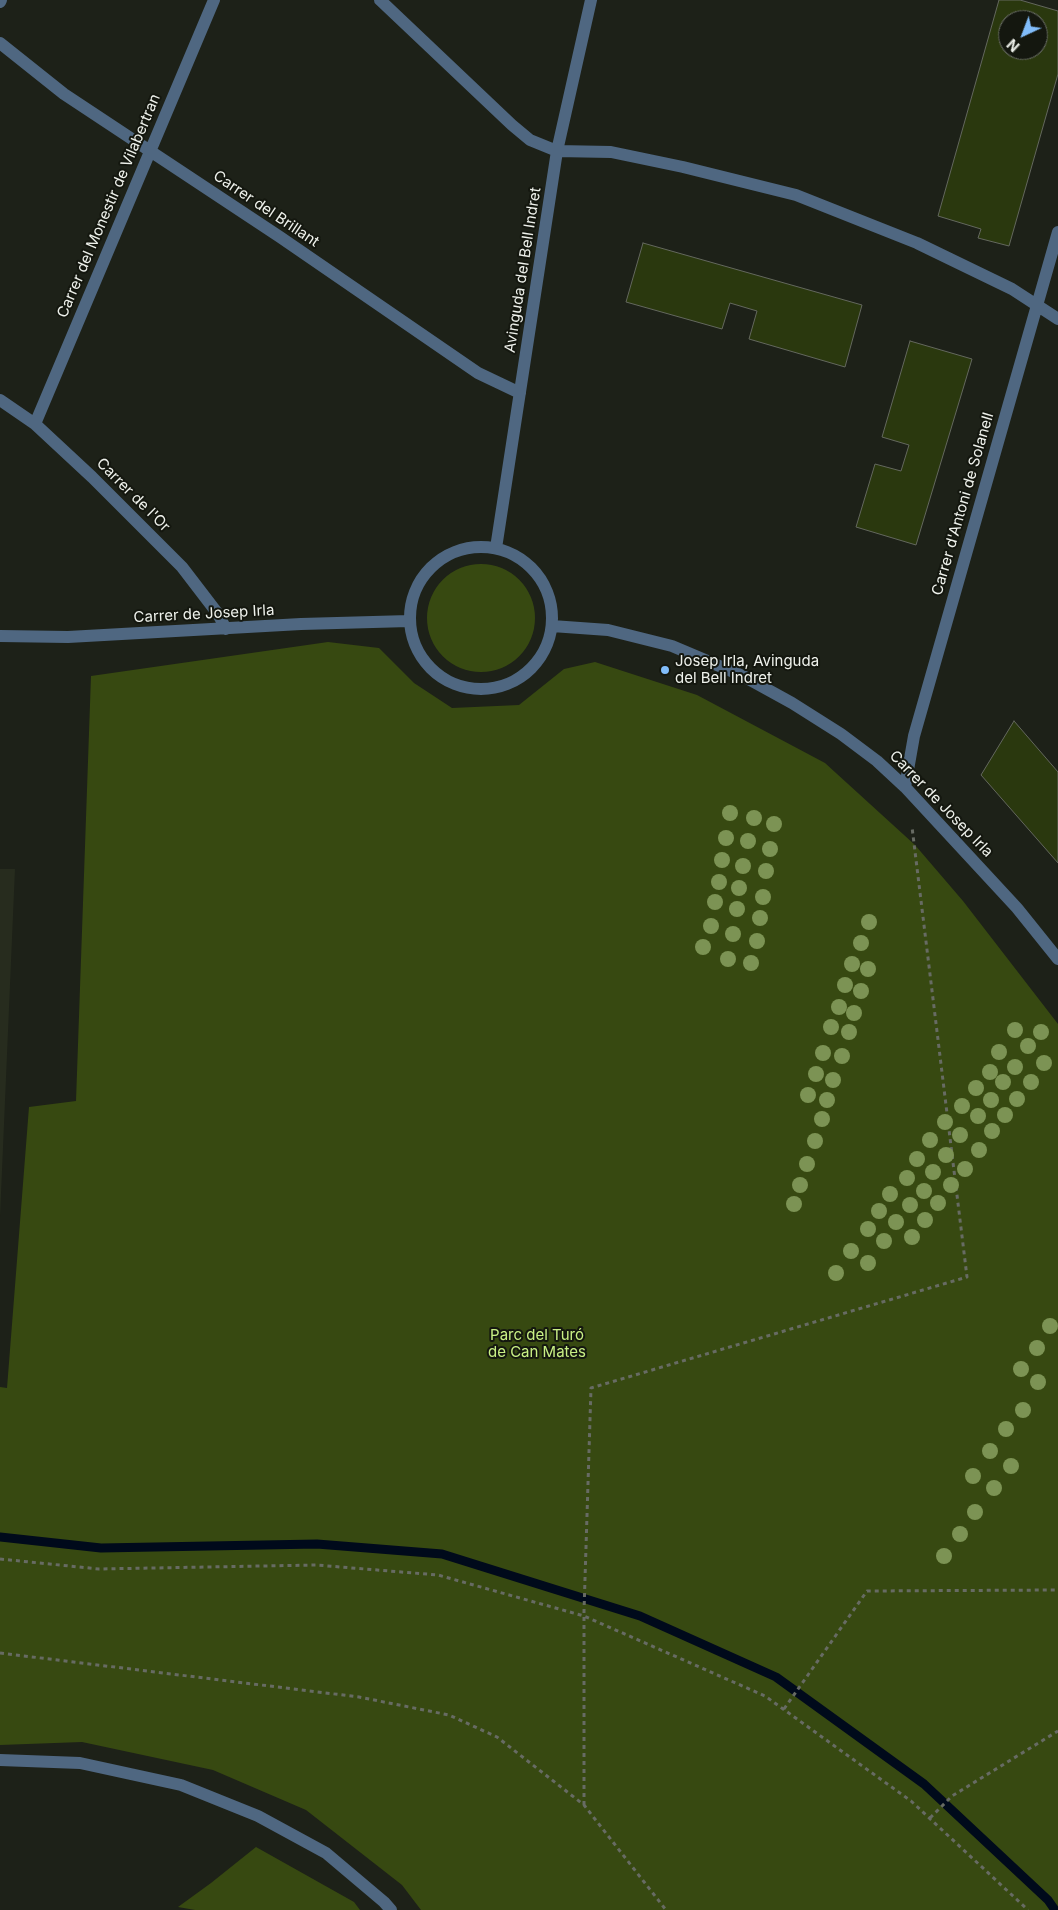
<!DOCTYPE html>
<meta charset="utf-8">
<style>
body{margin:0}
#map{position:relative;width:1058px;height:1910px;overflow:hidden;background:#1d2118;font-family:Inter,sans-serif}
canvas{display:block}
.north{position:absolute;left:998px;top:10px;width:50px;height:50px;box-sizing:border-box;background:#14170f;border:1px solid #6b6e67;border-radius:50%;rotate:223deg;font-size:14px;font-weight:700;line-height:20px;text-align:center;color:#eef1eb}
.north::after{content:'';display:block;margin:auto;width:18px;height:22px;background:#81bdfa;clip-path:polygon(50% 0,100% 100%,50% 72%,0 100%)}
</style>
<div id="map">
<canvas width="1058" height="1910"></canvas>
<div class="north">N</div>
</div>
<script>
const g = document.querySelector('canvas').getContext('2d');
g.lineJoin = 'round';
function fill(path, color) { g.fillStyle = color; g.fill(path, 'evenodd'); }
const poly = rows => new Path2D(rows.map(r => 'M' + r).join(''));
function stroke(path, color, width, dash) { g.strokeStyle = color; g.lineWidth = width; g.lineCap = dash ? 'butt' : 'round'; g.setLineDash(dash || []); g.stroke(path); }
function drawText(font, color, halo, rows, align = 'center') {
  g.font = font + ' Inter,sans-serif'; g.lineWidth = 4; g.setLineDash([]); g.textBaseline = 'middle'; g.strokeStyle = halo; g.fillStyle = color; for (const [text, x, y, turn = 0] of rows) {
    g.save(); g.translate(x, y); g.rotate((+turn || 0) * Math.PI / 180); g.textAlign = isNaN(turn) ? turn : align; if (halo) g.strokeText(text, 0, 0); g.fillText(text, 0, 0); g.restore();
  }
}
const built = poly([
 [0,869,15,869,0,1217]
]);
const green = poly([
 '427 618a54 54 0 1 1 108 0a54 54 0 1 1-108 0Z',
 [328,642,379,648,414,683,452,708,519,705,564,669,595,662,697,695,825,763,915,845,963,901,1058,1024,1058,1910,421,1910,402,1885,306,1810,213,1770,82,1742,0,1745,0,1387,7,1388,29,1107,76,1101,91,676],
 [256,1847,354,1902,360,1910,195,1910,178,1907,211,1883]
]);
const stream = poly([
 [0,1537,101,1548,317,1544,442,1554,640,1616,776,1677,924,1784,1048,1900,1055,1910]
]);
const building = poly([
 [999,0,1020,0,1058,11,1058,74,1009,246,978,238,981,229,938,216,999,0],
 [1008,20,1038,20,1038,50,1008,50,1008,20],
 [643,243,862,305,845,367,749,339,757,311,730,303,722,329,626,302,643,243],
 [910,341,972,359,916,545,856,527,875,464,901,471,909,445,882,437,910,341],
 [1014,721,1058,772,1058,863,981,775,1014,721]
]);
const path = poly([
 [0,1559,99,1569,316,1565,438,1575,584,1616,765,1696,911,1801,1028,1910],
 [0,1653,359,1697,449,1715,497,1737,584,1805,666,1910],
 [784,1709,867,1591,1058,1590],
 [584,1805,584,1611,591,1388,967,1277,912,827],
 [930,1818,952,1796,1058,1731]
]);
const minor = poly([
 [380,0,512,125,530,140,557,151,611,152,683,167,796,195,917,243,1012,289,1058,319],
 [0,2,1,0],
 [0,43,64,94,280,237,478,373,520,393],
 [0,400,35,424,92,477,182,567,218,614,226,629],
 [35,424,214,0],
 '410 618a71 71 0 1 1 142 0a71 71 0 1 1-142 0Z',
 [496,548,557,151,591,0],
 [552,626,608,630,672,646,743,676,792,703,841,734,877,761,905,787,1017,908,1058,959],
 [0,636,68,637,301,624,409,621],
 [905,787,914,736,1058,232],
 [0,1760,80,1763,181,1785,258,1816,326,1853,384,1902,391,1910]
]);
const trees = [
 [730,813],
 [754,818],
 [774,824],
 [726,838],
 [748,841],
 [770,849],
 [722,860],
 [743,866],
 [766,871],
 [719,882],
 [739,888],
 [763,897],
 [715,902],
 [737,909],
 [760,918],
 [869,922],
 [711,926],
 [733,934],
 [757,941],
 [861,943],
 [703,947],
 [728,959],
 [751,963],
 [852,964],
 [868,969],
 [845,985],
 [861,991],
 [839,1007],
 [854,1013],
 [831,1027],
 [1015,1030],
 [849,1032],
 [1041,1032],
 [1028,1046],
 [999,1052],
 [823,1053],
 [842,1056],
 [1044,1063],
 [1015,1067],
 [990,1072],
 [816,1074],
 [833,1080],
 [1003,1082],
 [1031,1082],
 [976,1088],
 [808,1095],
 [1017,1099],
 [827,1100],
 [991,1100],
 [962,1106],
 [1005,1115],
 [978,1116],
 [822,1119],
 [945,1122],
 [992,1131],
 [960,1135],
 [930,1140],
 [815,1141],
 [979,1150],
 [946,1155],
 [917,1159],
 [807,1164],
 [965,1169],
 [933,1172],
 [907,1178],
 [800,1185],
 [951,1185],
 [924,1191],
 [890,1194],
 [938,1203],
 [794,1204],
 [910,1205],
 [879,1211],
 [925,1220],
 [896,1222],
 [868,1229],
 [912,1237],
 [884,1241],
 [851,1251],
 [868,1263],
 [836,1273],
 [1050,1326],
 [1037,1348],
 [1021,1369],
 [1038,1382],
 [1023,1410],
 [1006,1429],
 [990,1451],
 [1011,1466],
 [973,1476],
 [994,1488],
 [975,1512],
 [960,1534],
 [944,1556]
];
const markers = [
 [665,670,5,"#81bdfa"]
];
const streetNames = [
 ["Carrer del Monestir de Vilabertran",109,206,-67],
 ["Carrer del Brillant",266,209,34],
 ["Avinguda del Bell Indret",523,270,-81],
 ["Carrer de l'Or",133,495,45],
 ["Carrer d'Antoni de Solanell",963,504,-74],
 ["Carrer de Josep Irla",204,614,-3],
 ["Carrer de Josep Irla",941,804,46]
];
const poiNames = [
 ["Josep Irla, Avinguda",675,661],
 ["del Bell Indret",675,678]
];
const parkNames = [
 ["Parc del Turó",537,1335],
 ["de Can Mates",537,1352]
];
fill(built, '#272c1e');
fill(green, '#374911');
stroke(stream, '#000a1b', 9);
fill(building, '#2a380e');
stroke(building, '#64685e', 1);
stroke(path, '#676b63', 3, [4, 4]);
stroke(minor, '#4f6781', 12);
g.fillStyle = '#7c9354';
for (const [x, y] of trees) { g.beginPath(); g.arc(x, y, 8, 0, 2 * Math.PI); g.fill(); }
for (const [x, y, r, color] of markers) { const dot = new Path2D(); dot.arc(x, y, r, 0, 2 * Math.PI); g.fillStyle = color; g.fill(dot); stroke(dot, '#14170f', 2); }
drawText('15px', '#eef1eb', '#14170f', streetNames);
drawText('15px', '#eef1eb', '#14170f', poiNames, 'left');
drawText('15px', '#c9f085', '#14170f', parkNames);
</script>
